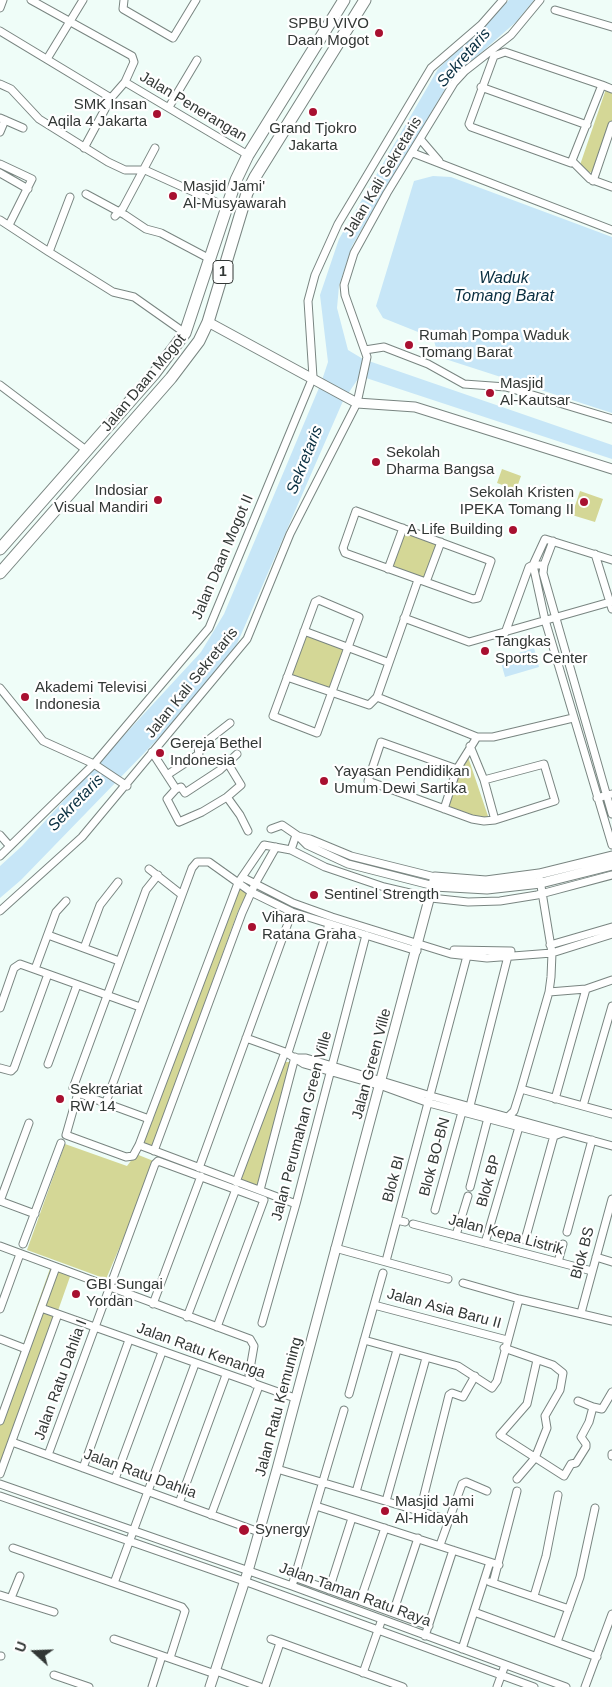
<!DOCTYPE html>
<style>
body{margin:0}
#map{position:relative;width:612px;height:1687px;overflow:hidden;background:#effdf8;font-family:Helvetica,sans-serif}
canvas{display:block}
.north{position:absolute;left:10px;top:1627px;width:50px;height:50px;-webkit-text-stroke:4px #fff;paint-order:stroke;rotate:290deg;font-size:14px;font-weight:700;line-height:20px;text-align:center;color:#323735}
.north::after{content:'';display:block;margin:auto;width:18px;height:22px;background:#323735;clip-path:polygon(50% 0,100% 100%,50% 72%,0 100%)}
</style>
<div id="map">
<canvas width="612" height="1687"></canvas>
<div class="north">U</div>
</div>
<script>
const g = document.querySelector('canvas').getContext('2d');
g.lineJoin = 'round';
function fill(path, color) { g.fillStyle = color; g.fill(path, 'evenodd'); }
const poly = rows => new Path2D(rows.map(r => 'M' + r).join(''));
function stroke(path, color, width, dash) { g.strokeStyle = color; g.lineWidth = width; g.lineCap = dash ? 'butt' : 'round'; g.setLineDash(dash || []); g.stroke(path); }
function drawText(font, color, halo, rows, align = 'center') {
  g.font = font + ' Helvetica,sans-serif'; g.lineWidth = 4.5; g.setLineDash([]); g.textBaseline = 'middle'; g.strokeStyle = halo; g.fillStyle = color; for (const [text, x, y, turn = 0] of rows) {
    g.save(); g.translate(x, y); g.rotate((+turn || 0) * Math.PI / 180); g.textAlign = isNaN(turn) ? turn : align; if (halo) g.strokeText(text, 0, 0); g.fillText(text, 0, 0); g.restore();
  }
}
const green = poly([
 [606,89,612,91,612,127,595,174,581,169,580,165],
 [502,469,521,476,516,490,497,483],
 [580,491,603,499,595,522,572,515],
 [404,529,440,542,426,581,390,568],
 [306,636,347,649,332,690,291,674],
 [467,754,489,819,479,818,446,805],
 [240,882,249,889,238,911,150,1153,138,1148],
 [281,1062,294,1062,259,1188,238,1180],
 [65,1144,127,1166,136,1154,156,1162,106,1279,27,1250],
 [52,1263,72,1271,0,1475,0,1410]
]);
const water = poly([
 [509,0,534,0,516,22,451,79,352,246,339,286,337,308,348,350,363,359,612,445,612,459,360,376,343,401,233,653,184,712,21,880,0,898,0,866,22,846,201,652,224,614,321,383,328,362,320,295,339,239,438,69],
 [433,176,451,177,612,237,612,413,439,357,433,338,383,318,376,306,414,181],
 [534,648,539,667,505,677,500,659]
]);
const minor = poly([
 [124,0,123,9,173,38,196,0],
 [0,8,3,0],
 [555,10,612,27],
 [0,31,111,98,125,82,134,62,132,56,31,0],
 [47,59,83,0],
 [125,82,248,155],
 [0,84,11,89,39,119,108,162,125,170,145,170,227,207],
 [602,85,571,163,471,127,469,124,494,56,505,52,602,85,612,89],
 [481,87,587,125],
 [169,107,197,60],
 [0,118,23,128],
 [0,132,5,120],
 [421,140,439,161],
 [84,148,111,98],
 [413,153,612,230],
 [573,162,590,179,612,187],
 [0,164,32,179,9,225],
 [0,173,28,189],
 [593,181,612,125],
 [86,194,125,215,146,229,161,233,210,259],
 [115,216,123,208,155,148],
 [0,220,49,252,70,197],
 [49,252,113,292,134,297,185,333],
 [365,350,384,347,428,364,464,384,506,387,612,419],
 [0,385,86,450],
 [356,511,491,561,478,598,473,599,345,553,343,548,356,511],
 [553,541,544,565,543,573,612,814],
 [595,554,612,609],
 [612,560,545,539,533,565,545,620,612,845],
 [388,569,403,528],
 [426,582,441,542],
 [319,600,359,617,317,733,273,716,315,602,319,600],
 [404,618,469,642,610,602],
 [304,631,387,662],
 [505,633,529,567,533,565,544,565],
 [287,677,369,705,377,697,418,580],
 [0,688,43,741,94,764,127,786],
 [377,697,477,737,493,737,573,718],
 [470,746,484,780,495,820],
 [152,752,176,789,167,799,179,822,202,812,227,797],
 [227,762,241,785,227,797,240,815,248,831],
 [457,769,381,742,368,781,472,819,484,821,495,820,555,801,544,764,484,780],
 [167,775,199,754,198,748,230,723],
 [176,789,181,787,185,793,220,770,237,754],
 [597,798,612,794],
 [444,809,457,769,477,737],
 [271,829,282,825,298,836,310,839,351,856,435,877],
 [0,835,7,843],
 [298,836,307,845,348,864,434,886],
 [291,850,296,835],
 [0,856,94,764,209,628,313,377,308,301,315,275,338,224,431,68,481,25,503,0],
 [149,869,182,895],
 [242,877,293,903,332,917,451,954,487,958,552,953,612,934],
 [0,911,82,837,247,639,290,534,357,403,367,357,345,295,344,285,354,253,387,193,454,83,465,71,511,35,540,0],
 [48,935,119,961],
 [550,945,612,927],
 [84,948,100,905,118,882],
 [454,950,511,951],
 [35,969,56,912,66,901],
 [549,992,586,989,612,980],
 [0,1008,14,968,20,964,140,1007],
 [246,1038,285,1052,304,1064,385,1087,429,1103,554,1136,562,1133],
 [288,1053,329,924],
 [297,1058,306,1058,431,1096,612,1146],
 [48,1064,77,985],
 [0,1068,11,1071,14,1068,48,974],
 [521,1089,612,1114],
 [78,1093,66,1135,126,1157,133,1156,139,1145,238,883,264,845,291,850,325,867,384,887,431,898,468,902,500,901,537,895,612,875],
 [555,1099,586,989],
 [106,1102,182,895,192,868,197,862,209,862,251,892,292,912,417,951],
 [470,1106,508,956],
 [583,1106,612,1006],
 [509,1116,514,1111,521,1089,549,992,551,977,552,953,540,880],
 [149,1119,78,1093,73,1088,146,890,158,875],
 [139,1145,296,1204],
 [154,1151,242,913,255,884,276,847],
 [199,1168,292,912],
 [236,1182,285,1052],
 [470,1187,488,1118],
 [260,1190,295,1057],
 [0,1201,29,1123],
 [0,1201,35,1214],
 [435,1210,462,1112],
 [397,1220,405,1222],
 [413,1224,592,1271],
 [567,1232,592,1140],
 [456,1235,468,1196],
 [525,1240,555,1132],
 [485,1243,519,1127],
 [23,1244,61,1143],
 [0,1246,250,1339,254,1346,249,1375,254,1384],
 [335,1248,448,1279],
 [596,1257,612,1262],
 [386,1261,467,956],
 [558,1262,563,1244],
 [463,1283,519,1299,612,1321],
 [153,1304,201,1176],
 [374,1305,507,1340],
 [41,1308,295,1398],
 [0,1309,20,1254],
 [581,1313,612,1199],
 [187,1317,236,1189],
 [262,1323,296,1204,366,935],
 [0,1339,26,1349],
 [364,1340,458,1366,492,1388,497,1381,519,1299],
 [504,1348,553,1365,563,1373,560,1390,545,1416,547,1428,535,1458,517,1479],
 [537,1360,527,1404,500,1435,564,1476,571,1464,576,1463,586,1447,586,1444,581,1437,589,1422,593,1407,602,1409,612,1392],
 [349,1394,383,1273],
 [578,1401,593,1407],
 [0,1421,56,1267],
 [12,1442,259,1532],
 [612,1454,612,1456],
 [48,1455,155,1164,158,1161,264,1200,217,1327],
 [83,1468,129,1340],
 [277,1469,449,1520],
 [0,1474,58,1314],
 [115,1479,162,1352],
 [0,1484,292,1586,566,1687],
 [356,1492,397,1350],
 [0,1496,244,1581,534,1687],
 [386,1501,426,1358],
 [179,1503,226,1375],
 [316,1506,499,1565],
 [420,1511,449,1395,452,1393,463,1397,475,1376],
 [211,1515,259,1386],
 [440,1545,462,1484,466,1482,487,1491],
 [13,1548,182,1607,185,1611,170,1658],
 [294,1577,429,1626],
 [490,1582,569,1609],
 [114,1583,195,1364],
 [493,1583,517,1491],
 [292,1586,344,1410],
 [329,1590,352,1518],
 [0,1595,54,1612],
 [534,1596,546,1556,558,1495],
 [11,1598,20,1576],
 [360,1601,385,1528],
 [474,1612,597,1657],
 [393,1613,418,1538],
 [425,1636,453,1550],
 [114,1639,215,1674],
 [271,1639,403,1687],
 [557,1642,580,1577,595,1508],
 [462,1649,490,1562],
 [0,1656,1,1656],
 [216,1671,260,1687],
 [363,1673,382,1619],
 [54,1675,89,1687],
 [152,1687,162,1656],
 [265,1687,280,1643],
 [497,1687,505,1665],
 [585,1687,612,1614]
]);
const tertiary = poly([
 [208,322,357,403,415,407,612,469],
 [434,886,487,889,541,883,612,865],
 [210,1687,248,1571,277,1469,435,877,486,881,539,874,612,856]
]);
const trunk = poly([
 [0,549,154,374,185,333,236,180,248,155,344,0],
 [0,573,171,378,199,341,208,322,247,193,255,177,365,0]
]);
const markers = [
 [379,33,5,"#a81030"],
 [313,112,5,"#a81030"],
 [157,114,5,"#a81030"],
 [173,196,5,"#a81030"],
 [409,345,5,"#a81030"],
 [490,393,5,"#a81030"],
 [376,462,5,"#a81030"],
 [158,500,5,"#a81030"],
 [584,502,5,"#a81030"],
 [513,530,5,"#a81030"],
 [485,651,5,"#a81030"],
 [25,697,5,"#a81030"],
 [160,753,5,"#a81030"],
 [324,781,5,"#a81030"],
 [314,895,5,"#a81030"],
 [252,927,5,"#a81030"],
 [60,1099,5,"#a81030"],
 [76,1294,5,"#a81030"],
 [385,1511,5,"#a81030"],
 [244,1530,6,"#a81030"]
];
const shields = [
 [223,272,20]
];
const shieldNames = [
 ["1",223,272]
];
const poiNames = [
 ["SPBU VIVO",369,24,"right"],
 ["Daan Mogot",369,41,"right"],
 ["SMK Insan",147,105,"right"],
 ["Aqila 4 Jakarta",147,122,"right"],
 ["Grand Tjokro",313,129,"center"],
 ["Jakarta",313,146,"center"],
 ["Masjid Jami'",183,187],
 ["Al-Musyawarah",183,204],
 ["Rumah Pompa Waduk",419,336],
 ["Tomang Barat",419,353],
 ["Masjid",500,384],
 ["Al-Kautsar",500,401],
 ["Sekolah",386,453],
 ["Dharma Bangsa",386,470],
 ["Indosiar",148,491,"right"],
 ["Visual Mandiri",148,508,"right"],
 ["Sekolah Kristen",574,493,"right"],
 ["IPEKA Tomang II",574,510,"right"],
 ["A Life Building",503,530,"right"],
 ["Tangkas",495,642],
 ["Sports Center",495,659],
 ["Akademi Televisi",35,688],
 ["Indonesia",35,705],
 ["Gereja Bethel",170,744],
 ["Indonesia",170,761],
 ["Yayasan Pendidikan",334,772],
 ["Umum Dewi Sartika",334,789],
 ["Sentinel Strength",324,895],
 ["Vihara",262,918],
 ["Ratana Graha",262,935],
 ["Sekretariat",70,1090],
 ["RW 14",70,1107],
 ["GBI Sungai",86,1285],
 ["Yordan",86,1302],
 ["Masjid Jami",395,1502],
 ["Al-Hidayah",395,1519],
 ["Synergy",255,1530]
];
const streetNames = [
 ["Jalan Penerangan",193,107,31],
 ["Jalan Kali Sekretaris",383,177,-59],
 ["Jalan Daan Mogot",144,383,-50],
 ["Jalan Daan Mogot II",223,557,-67],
 ["Jalan Kali Sekretaris",192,683,-51],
 ["Jalan Green Ville",372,1064,-75],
 ["Jalan Perumahan Green Ville",302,1126,-75],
 ["Blok BO-BN",435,1157,-75],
 ["Blok BI",394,1179,-75],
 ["Blok BP",489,1181,-74],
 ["Jalan Kepa Listrik",506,1235,15],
 ["Blok BS",583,1253,-75],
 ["Jalan Asia Baru II",444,1309,15],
 ["Jalan Ratu Kenanga",201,1351,20],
 ["Jalan Ratu Dahlia I",61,1380,-70],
 ["Jalan Ratu Kemuning",279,1407,-75],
 ["Jalan Ratu Dahlia",140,1474,20],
 ["Jalan Taman Ratu Raya",355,1595,20]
];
const waterNames = [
 ["Sekretaris",464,58,-49],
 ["Waduk",504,279],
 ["Tomang Barat",504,297],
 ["Sekretaris",305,460,-68],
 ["Sekretaris",76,803,-46]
];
fill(green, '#d4d796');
fill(water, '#c7e6f7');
stroke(minor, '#798581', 9);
stroke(tertiary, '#798581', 11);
stroke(trunk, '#798581', 13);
stroke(minor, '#fff', 7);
stroke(tertiary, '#fff', 9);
stroke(trunk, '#fff', 11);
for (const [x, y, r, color] of markers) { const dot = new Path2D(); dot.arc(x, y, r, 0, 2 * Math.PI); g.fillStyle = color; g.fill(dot); stroke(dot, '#fff', 2); }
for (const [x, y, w] of shields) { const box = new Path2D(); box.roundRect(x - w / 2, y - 11.5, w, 23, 4); g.fillStyle = '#fff'; g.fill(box); stroke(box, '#323735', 1); }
drawText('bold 14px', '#323735', null, shieldNames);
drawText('15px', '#323735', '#fff', poiNames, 'left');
drawText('15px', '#323735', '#fff', streetNames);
drawText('italic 16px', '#082e40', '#fff', waterNames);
</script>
